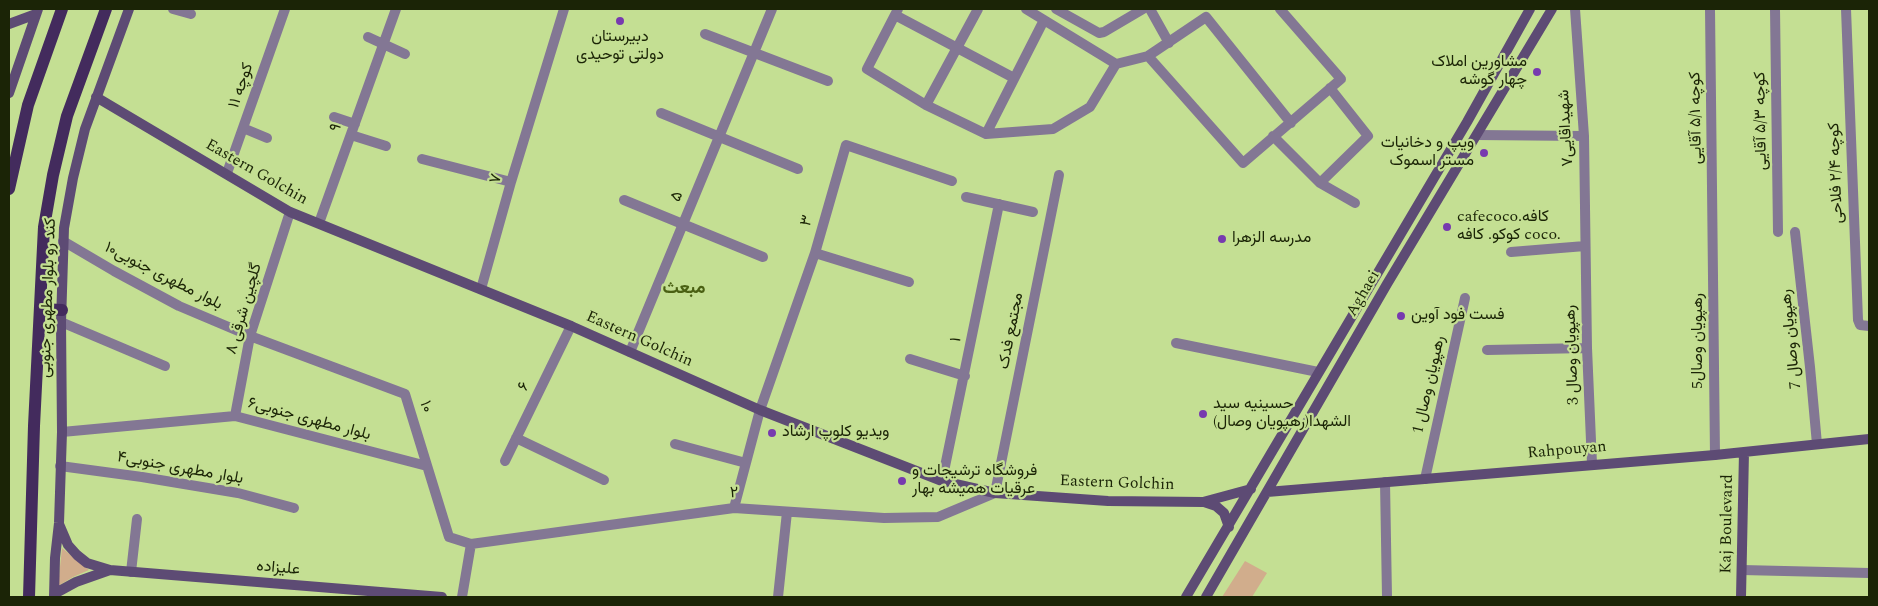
<!DOCTYPE html>
<meta charset="utf-8">
<style>
body{margin:0}
#map{position:relative;width:1878px;height:606px;overflow:hidden;background:#c4df93;font-family:Spectral,serif}
canvas{display:block}
.frame{position:absolute;inset:0;border:10px solid #1b2406;pointer-events:none}
</style>
<div id="map">
<canvas width="1878" height="606"></canvas>
<div class="frame"></div>
</div>
<script>
const g = document.querySelector('canvas').getContext('2d');
g.lineJoin = 'round';
function fill(path, color) { g.fillStyle = color; g.fill(path, 'evenodd'); }
const poly = rows => new Path2D(rows.map(r => 'M' + r).join(''));
function stroke(path, color, width, dash) { g.strokeStyle = color; g.lineWidth = width; g.lineCap = dash ? 'butt' : 'round'; g.setLineDash(dash || []); g.stroke(path); }
function drawText(font, color, halo, rows, align = 'center') {
  g.font = font + ' Spectral,Vazirmatn,serif'; g.lineWidth = 4.5; g.setLineDash([]); g.textBaseline = 'middle'; g.strokeStyle = halo; g.fillStyle = color; for (const [text, x, y, turn = 0] of rows) {
    g.save(); g.translate(x, y); g.rotate((+turn || 0) * Math.PI / 180); g.textAlign = isNaN(turn) ? turn : align; if (halo) g.strokeText(text, 0, 0); g.fillText(text, 0, 0); g.restore();
  }
}
const green = poly([
 [62,548,89,570,73,577,58,586],
 [1245,561,1267,573,1252,597,1222,597]
]);
const street = poly([
 [173,9,191,14],
 [898,9,867,69,926,105,986,134,1053,129,1090,107,1116,64],
 [1026,9,1116,64,1148,56,1206,17,1291,123],
 [1056,9,1099,33,1104,32,1143,9],
 [1150,9,1169,43],
 [1575,9,1584,136,1587,348,1592,464],
 [1710,9,1715,455],
 [1775,9,1778,232],
 [1846,9,1858,320,1860,325,1869,326],
 [895,15,1014,78],
 [705,34,828,81],
 [368,37,405,54],
 [1148,56,1243,163,1341,79,1280,9],
 [926,105,978,9],
 [661,113,798,169],
 [334,117,355,124],
 [243,128,267,138],
 [986,134,1044,20],
 [351,135,386,146],
 [1477,135,1584,136],
 [1273,136,1320,183,1355,203],
 [422,159,511,182],
 [227,173,285,9],
 [1320,183,1368,136,1330,88],
 [966,197,1033,212],
 [624,200,763,257],
 [319,223,396,9],
 [1795,232,1810,367,1817,444],
 [63,241,114,271,179,306,250,336,405,394,449,537,471,544,734,508,884,518,938,517,995,493,1059,175],
 [1511,252,1585,246],
 [815,253,909,282],
 [481,289,511,182,564,9],
 [61,322,165,366],
 [1176,343,1318,372],
 [1487,350,1587,348],
 [630,352,772,9],
 [910,359,965,376],
 [235,416,250,336,290,212],
 [62,432,235,416,427,466],
 [516,438,604,480],
 [675,444,746,463],
 [505,461,571,326],
 [60,466,142,477,238,493,294,508],
 [1425,479,1465,298],
 [942,481,999,204],
 [1385,482,1387,597],
 [734,508,760,410,815,253,846,145,952,181],
 [1742,570,1869,573],
 [131,572,137,519],
 [462,597,471,544],
 [778,597,787,512]
]);
const secondary = poly([
 [9,24,36,14],
 [9,93,38,9],
 [96,97,290,212,571,326,760,410,942,481,995,493,1108,501,1203,502,1251,489],
 [1267,492,1715,455,1869,439],
 [1204,502,1216,506,1224,513,1229,527],
 [59,524,68,545,77,555,87,563,110,570,442,597],
 [54,594,76,582,110,570],
 [54,597,55,558,59,523,62,432,61,322,64,228,73,178,85,129,129,9],
 [1186,597,1467,122,1530,9],
 [1206,597,1387,284,1552,9],
 [1741,597,1744,452]
]);
const primary = poly([
 [9,189,28,105,62,9],
 [40,309,62,310],
 [29,597,34,426,44,227,53,175,67,116,106,9]
]);
const markers = [
 [620,21,5,"#773aaf"],
 [1537,72,5,"#773aaf"],
 [1484,153,5,"#773aaf"],
 [1447,227,5,"#773aaf"],
 [1222,239,5,"#773aaf"],
 [1401,316,5,"#773aaf"],
 [1203,414,5,"#773aaf"],
 [772,433,5,"#773aaf"],
 [902,481,5,"#773aaf"]
];
const poiNames = [
 ["دبیرستان",620,38,"center"],
 ["دولتی توحیدی",620,56,"center"],
 ["مشاورین املاک",1527,63,"right"],
 ["چهار گوشه",1527,81,"right"],
 ["ویپ و دخانیات",1474,144,"right"],
 ["مستر اسموک",1474,162,"right"],
 ["cafecoco.کافه",1457,218],
 ["کوکو. کافه coco.",1457,236],
 ["مدرسه الزهرا",1232,239],
 ["فست فود آوین",1411,316],
 ["حسینیه سید",1213,405],
 ["الشهدا(رهپویان وصال)",1213,423],
 ["ویدیو کلوپ ارشاد",782,433],
 ["فروشگاه ترشیجات و",912,472],
 ["عرقیات همیشه بهار",912,490]
];
const streetNames = [
 ["کوچه ۱۱",242,86,-71],
 ["کوچه ۵/۱ آقایی",1697,118,-91],
 ["کوچه ۵/۳ آقایی",1762,121,-91],
 ["۹",337,128,-70],
 ["شهیداقایی۷",1567,128,-93],
 ["Eastern Golchin",256,173,30],
 ["کوچه ۲/۴ فلاحی",1837,173,-92],
 ["۷",497,179,-74],
 ["۵",678,197,-67],
 ["۳",808,221,-74],
 ["بلوار مطهری جنوبی۱۰",163,277,27],
 ["Aghaei",1364,294,-60],
 ["کند رو بلوار مطهری جنوبی",49,298,-88],
 ["۸ گلچین شرقی",245,309,-74],
 ["مجتمع فدک",1012,331,-79],
 ["7 رهپویان وصال",1792,339,-96],
 ["Eastern Golchin",639,340,24],
 ["۱",957,340,-79],
 ["رهپویان وصال5",1699,341,-90],
 ["3 رهپویان وصال",1573,355,-92],
 ["1 رهپویان وصال",1430,385,-77],
 ["۶",525,387,-64],
 ["۱۰",425,407,73],
 ["بلوار مطهری جنوبی۶",309,420,15],
 ["Rahpouyan",1567,451,-5],
 ["بلوار مطهری جنوبی۴",180,469,10],
 ["Eastern Golchin",1117,484,2],
 ["۲",734,494,-2],
 ["Kaj Boulevard",1728,524,-89],
 ["علیزاده",278,569,5]
];
const neighbourhoodNames = [
 ["مبعث",684,289]
];
fill(green, '#d1ad8c');
stroke(street, '#837794', 10);
stroke(secondary, '#5d4b74', 10);
stroke(primary, '#432b5d', 12);
for (const [x, y, r, color] of markers) { const dot = new Path2D(); dot.arc(x, y, r, 0, 2 * Math.PI); g.fillStyle = color; g.fill(dot); stroke(dot, '#c4df93', 2); }
drawText('16px', '#1b2406', '#c4df93', poiNames, 'left');
drawText('16px', '#1b2406', '#c4df93', streetNames);
drawText('bold 18px', '#4a6013', '#c4df93', neighbourhoodNames);
</script>
